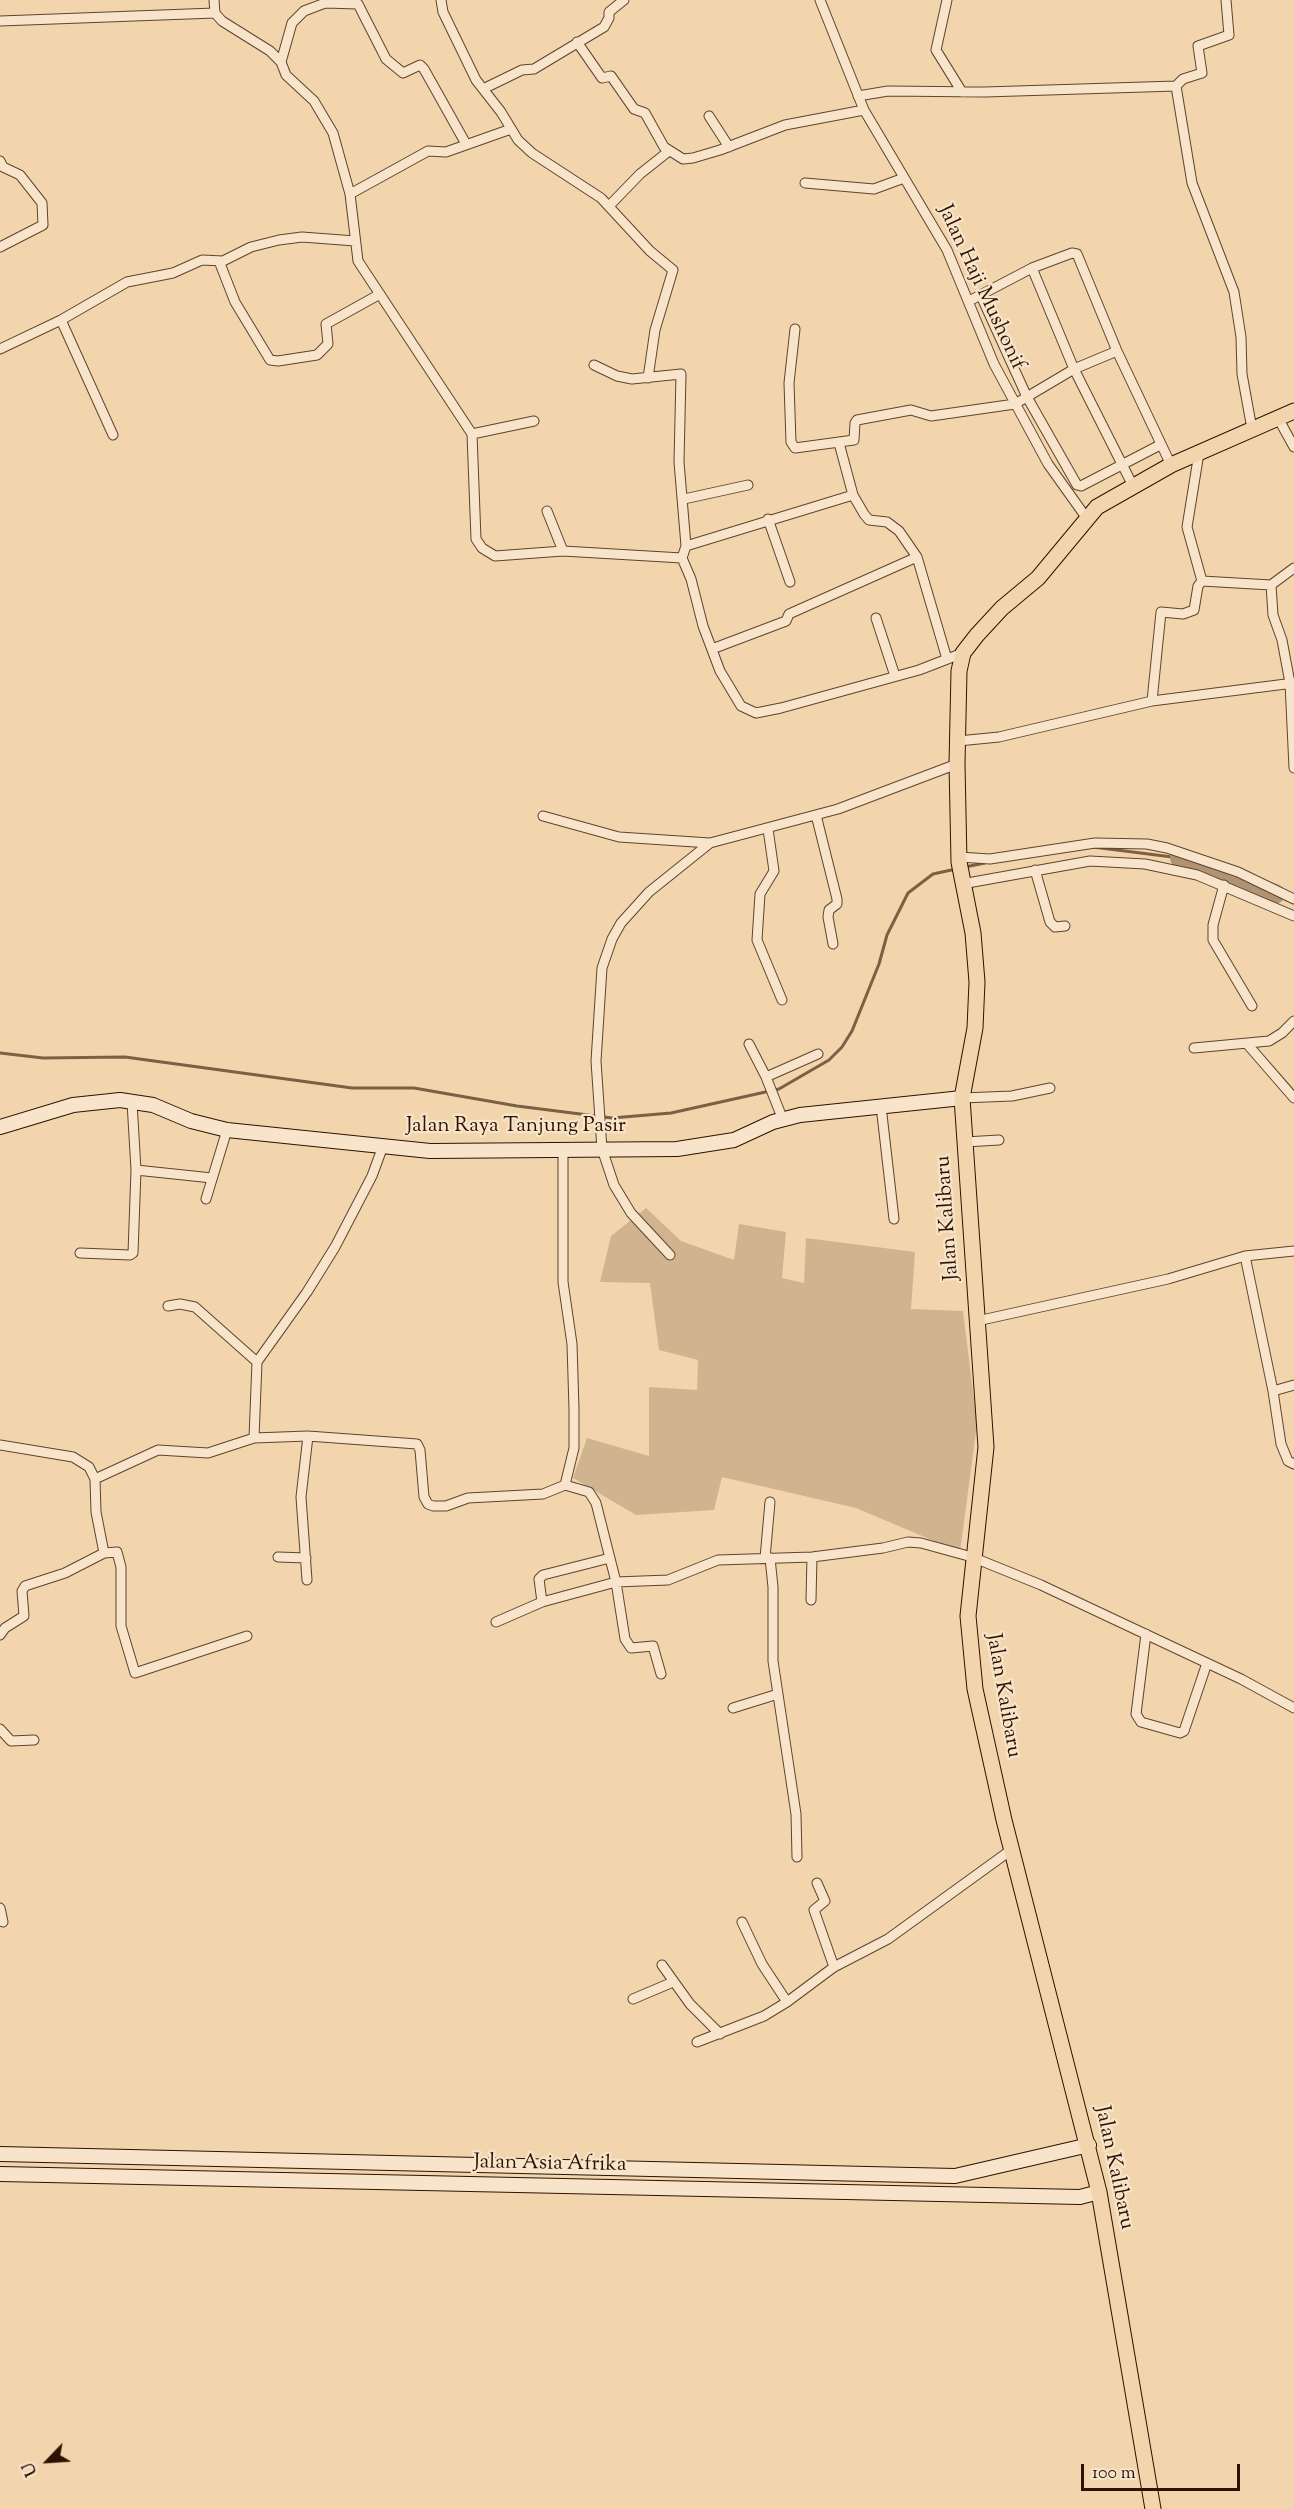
<!DOCTYPE html>
<style>
body{margin:0}
#map{position:relative;width:1294px;height:2509px;overflow:hidden;background:#f2d5ad;font-family:"Sorts Mill Goudy",serif}
canvas{display:block}
.north{position:absolute;left:18px;top:2431px;width:60px;height:60px;-webkit-text-stroke:4px #f7e4ca;paint-order:stroke;rotate:245deg;font-size:16px;font-weight:700;line-height:24px;text-align:center;color:#2c1300}
.north::after{content:'';display:block;margin:auto;width:21px;height:27px;background:#2c1300;clip-path:polygon(50% 0,100% 100%,50% 72%,0 100%)}
.scale{position:absolute;left:1081px;top:2464px;width:159px;height:27px;box-sizing:border-box;border:3px solid #2c1300;border-top:0;padding-left:8px;font-size:18px;line-height:21px;white-space:nowrap;color:#2c1300;-webkit-text-stroke:4px #f7e4ca;paint-order:stroke}
</style>
<div id="map">
<canvas width="1294" height="2509"></canvas>
<div class="north">U</div>
<div class="scale">100 m</div>
</div>
<script>
const g = document.querySelector('canvas').getContext('2d');
g.lineJoin = 'round';
function fill(path, color) { g.fillStyle = color; g.fill(path, 'evenodd'); }
const poly = rows => new Path2D(rows.map(r => 'M' + r).join(''));
function stroke(path, color, width, dash) { g.strokeStyle = color; g.lineWidth = width; g.lineCap = dash ? 'butt' : 'round'; g.setLineDash(dash || []); g.stroke(path); }
function drawText(font, color, halo, rows, align = 'center') {
  g.font = font + ' "Sorts Mill Goudy",serif'; g.lineWidth = 4.5; g.setLineDash([]); g.textBaseline = 'middle'; g.strokeStyle = halo; g.fillStyle = color; for (const [text, x, y, turn = 0] of rows) {
    g.save(); g.translate(x, y); g.rotate((+turn || 0) * Math.PI / 180); g.textAlign = isNaN(turn) ? turn : align; if (halo) g.strokeText(text, 0, 0); g.fillText(text, 0, 0); g.restore();
  }
}
const green = poly([
 [646,1208,681,1241,734,1260,739,1224,786,1232,782,1278,804,1283,806,1238,915,1252,911,1309,963,1311,977,1424,960,1552,856,1508,722,1477,714,1510,636,1515,573,1478,587,1438,649,1456,649,1387,697,1390,698,1360,659,1350,650,1283,600,1282,611,1236]
]);
const stream = poly([
 [1093,847,1180,858],
 [965,867,985,863],
 [0,1053,43,1058,125,1057,352,1088,414,1088,517,1106,612,1118,671,1113,779,1089,829,1060,842,1047,852,1031,879,964,887,935,908,893,933,874,956,869]
]);
const river = poly([
 [1180,858,1275,894]
]);
const street = poly([
 [214,0,215,13,222,21,270,51,281,62,286,75,314,101,333,133,350,194,358,261,472,434,476,539,482,548,495,556,563,551,682,558],
 [441,0,443,12,476,80,501,112,518,140,532,153,601,198,650,251,673,270,655,330,648,378],
 [820,0,864,110,947,250,994,364,1048,464,1088,520],
 [947,0,936,50,962,92],
 [0,21,215,13],
 [577,42,602,78,611,76,634,109,645,113,664,147,683,159,693,158,720,150,785,125,864,110],
 [281,62,292,23,304,11,325,3,358,4,386,59,403,73,420,65,424,69,466,144],
 [1176,86,1192,183,1234,292,1241,337,1242,374,1252,429],
 [483,89,522,70,534,69,604,27,609,18,609,12,624,0],
 [858,96,888,91,985,92,1176,86,1183,79,1202,73,1198,46,1229,35,1226,0],
 [709,116,729,147],
 [0,161,3,167,20,175,42,203,43,225,0,247],
 [805,183,874,189,904,178],
 [350,194,428,151,446,152,511,129],
 [609,206,640,174,669,151],
 [219,261,235,302,270,360,278,361,317,355,328,344,326,324,380,294],
 [1032,268,1074,369,1133,486],
 [981,296,1027,397,1077,485,1081,486,1160,445],
 [969,301,1032,268,1072,253,1077,254,1117,351,1171,465],
 [61,320,113,435],
 [795,329,789,383,791,442,795,448,854,440,855,423,857,420,911,410,931,416,1015,404,1074,369,1117,351],
 [0,349,61,320,127,282,173,273,202,260,223,261,251,247,279,240,302,237,355,241],
 [594,365,617,376,632,379,681,374,679,462,686,546,682,558,691,579,703,626,720,671,741,706,756,713,781,708,919,670,963,653],
 [1278,418,1294,447],
 [472,434,534,421],
 [839,443,853,495,864,514,869,520,887,522,899,531,917,557,947,659],
 [1199,453,1187,527,1202,581],
 [684,499,748,485],
 [547,511,563,551],
 [768,519,790,582],
 [686,546,853,495],
 [1271,585,1273,615,1282,640,1290,683,1294,768],
 [876,618,895,676],
 [712,649,786,621,789,614,917,557],
 [1152,701,1161,612,1183,614,1194,610,1198,586,1202,581,1271,585,1294,568],
 [958,741,999,737,1152,701,1294,683],
 [816,815,837,899,837,904,829,910,828,917,833,944],
 [543,816,619,837,710,843,838,809,957,764],
 [768,829,774,871,760,894,757,940,782,1000],
 [959,857,990,859,1095,843,1147,844,1167,848,1238,872,1294,899],
 [1035,870,1050,922,1055,927,1065,926],
 [962,884,1090,861,1145,864,1197,875,1294,916],
 [1224,885,1213,925,1213,940,1252,1006],
 [749,1044,766,1077,783,1120],
 [1248,1045,1294,1098],
 [1194,1048,1269,1041,1282,1033,1294,1021],
 [766,1077,818,1054],
 [962,1098,1012,1096,1050,1088],
 [881,1106,894,1219],
 [965,1142,999,1140],
 [563,1148,563,1282,572,1344,574,1409,574,1448,565,1485,589,1492,596,1503,616,1582,625,1639,631,1648,653,1646,661,1674],
 [136,1170,212,1178],
 [206,1199,227,1130],
 [80,1253,130,1255,133,1253,136,1170,132,1102],
 [670,1255,631,1213,614,1185,602,1149,596,1061,602,968,612,939,621,923,649,892,710,843],
 [1245,1256,1273,1391,1281,1444,1288,1461,1294,1464],
 [168,1306,180,1304,195,1307,257,1362],
 [977,1321,1168,1279,1245,1256,1294,1251],
 [1273,1391,1294,1385],
 [254,1438,257,1362,307,1292,335,1247,372,1176,383,1146],
 [0,1445,73,1457,89,1467,95,1479,96,1512,104,1553,65,1573,25,1586,22,1591,24,1616,5,1628,0,1635],
 [95,1479,158,1450,208,1453,254,1438,308,1436,417,1444,420,1450,424,1497,428,1504,433,1506,446,1506,468,1498,543,1494,565,1485],
 [104,1553,117,1552,121,1567,121,1626,135,1673,247,1636],
 [278,1557,306,1558],
 [765,1558,770,1502],
 [770,1558,773,1587,773,1661,796,1814,797,1857],
 [307,1580,301,1497,308,1436],
 [811,1600,812,1557],
 [542,1602,539,1579,543,1575,610,1558],
 [496,1622,542,1602,616,1582,668,1580,718,1560,812,1557,883,1548,908,1542,921,1543,972,1557,1041,1585,1241,1679,1294,1708],
 [1146,1634,1136,1714,1141,1722,1180,1733,1184,1731,1207,1663],
 [733,1708,778,1694],
 [0,1729,11,1741,34,1740],
 [817,1883,825,1901,814,1910,834,1967],
 [0,1908,3,1922],
 [742,1922,762,1964,787,2002],
 [662,1965,690,2004,720,2034],
 [633,1999,673,1982],
 [697,2042,764,2016,787,2002,834,1967,888,1939,1011,1850]
]);
const secondary = poly([
 [0,1127,73,1105,120,1100,153,1105,191,1121,227,1130,430,1151,677,1149,734,1140,773,1122,800,1115,962,1098],
 [0,2154,955,2176,1089,2145],
 [0,2174,1080,2197,1099,2192]
]);
const primary = poly([
 [1153,2509,1099,2192,1004,1820,975,1689,968,1616,986,1447,962,1098,975,1028,977,982,973,933,959,862,957,764,959,671,963,653,977,635,1002,608,1038,578,1097,507,1171,465,1294,411]
]);
const streetNames = [
 ["Jalan Haji Mushonif",980,288,65],
 ["Jalan Raya Tanjung Pasir",516,1127],
 ["Jalan Kalibaru",949,1218,-94],
 ["Jalan Kalibaru",1002,1696,80],
 ["Jalan Asia Afrika",550,2165,1],
 ["Jalan Kalibaru",1113,2168,78]
];
fill(green, '#d0b490');
stroke(stream, '#7b6044', 3);
stroke(river, '#af9372', 20);
stroke(street, '#5e442b', 11);
stroke(secondary, '#2c1300', 16);
stroke(primary, '#2c1300', 17);
stroke(street, '#f7e4ca', 9);
stroke(secondary, '#f7e4ca', 14);
stroke(primary, '#f2d5ad', 15);
drawText('21px', '#2c1300', '#f7e4ca', streetNames);
</script>
